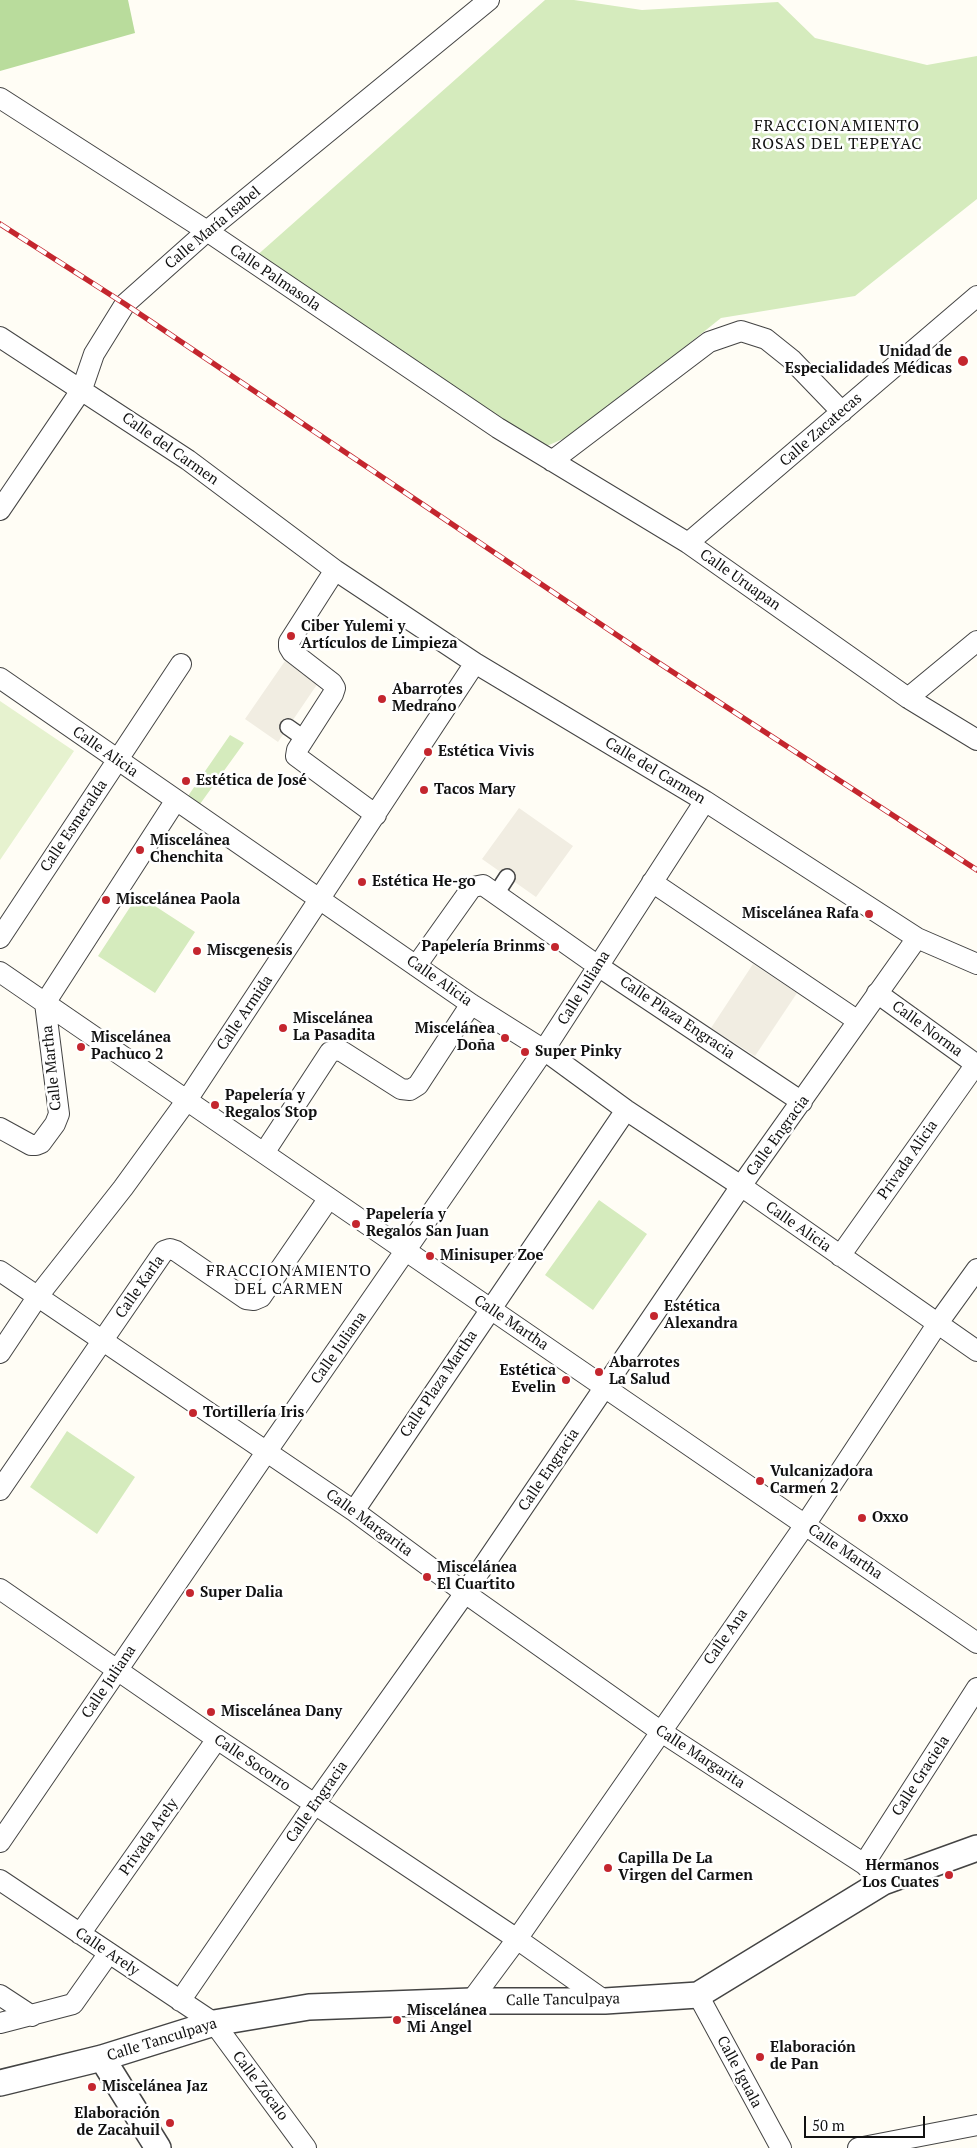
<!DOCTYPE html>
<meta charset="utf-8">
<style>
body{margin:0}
#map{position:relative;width:977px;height:2148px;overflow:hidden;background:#fffdf5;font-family:"PT Serif",serif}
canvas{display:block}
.scale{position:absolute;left:804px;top:2116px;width:121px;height:22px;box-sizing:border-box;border:2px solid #111;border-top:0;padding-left:6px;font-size:15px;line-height:18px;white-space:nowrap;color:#111;-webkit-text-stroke:4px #fff;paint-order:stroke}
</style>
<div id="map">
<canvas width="977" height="2148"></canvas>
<div class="scale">50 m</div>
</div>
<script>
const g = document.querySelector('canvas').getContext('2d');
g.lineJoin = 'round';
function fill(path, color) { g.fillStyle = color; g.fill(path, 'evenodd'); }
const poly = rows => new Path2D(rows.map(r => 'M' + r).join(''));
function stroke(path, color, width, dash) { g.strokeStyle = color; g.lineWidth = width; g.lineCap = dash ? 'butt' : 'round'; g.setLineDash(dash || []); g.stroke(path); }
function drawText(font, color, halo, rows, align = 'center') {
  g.font = font + ' "PT Serif",serif'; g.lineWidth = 5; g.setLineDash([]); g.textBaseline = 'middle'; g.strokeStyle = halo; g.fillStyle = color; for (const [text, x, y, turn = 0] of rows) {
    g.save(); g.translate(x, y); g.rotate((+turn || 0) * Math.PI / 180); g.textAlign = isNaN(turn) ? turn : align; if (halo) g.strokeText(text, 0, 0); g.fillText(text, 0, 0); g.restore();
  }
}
const green = poly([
 [545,0,574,0,642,10,778,2,815,38,927,65,977,56,977,199,855,296,721,318,577,433,542,448,508,431,484,406,254,258],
 [230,735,244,743,200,804,188,796],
 [138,895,195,932,155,993,98,956],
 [599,1200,647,1234,593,1310,545,1275],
 [67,1431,135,1477,97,1534,30,1487]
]);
const forest = poly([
 [0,0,128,0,135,33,0,71]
]);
const pitch = poly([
 [0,701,74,751,0,860]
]);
const plaza = poly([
 [285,661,318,683,278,742,245,719],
 [519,808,573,846,536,897,482,859],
 [753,964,797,993,755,1056,711,1028]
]);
const pedestrian = poly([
 [288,727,305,739],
 [496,894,507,877]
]);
const minor = poly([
 [0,98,207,231,498,428,688,543,908,698,977,740],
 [0,337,188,460,335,570],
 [552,461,709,342,741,331,766,339,791,359,842,412],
 [0,510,82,389,94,354,125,304,207,231,489,0],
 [688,543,977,296],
 [0,678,471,1004,544,1050,626,1110,741,1186,977,1351],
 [908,698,977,641],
 [376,815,296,756,297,750,333,694,335,688,332,683,292,652,289,647,289,642,335,570,475,663,705,801,917,938,977,964],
 [652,882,858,1021],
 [0,938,181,664],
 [416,966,470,890,473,887,483,885,598,966,802,1102],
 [0,972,977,1643],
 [877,993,977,1065],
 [0,1128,31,1145,36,1145,41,1143,55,1124,59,1114,45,1003,176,800],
 [264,1153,330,1052,339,1050,343,1052,401,1089,410,1090,418,1085,471,1004],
 [840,1256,976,1064],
 [0,1271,354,1511,465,1593,660,1731,864,1864,883,1882],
 [0,1353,38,1296,123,1188,187,1100,475,663],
 [0,1490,164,1251,170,1249,176,1251,246,1299,254,1300,261,1297,329,1198],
 [354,1511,626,1110],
 [0,1589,217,1739,517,1939,605,2001],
 [0,1842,267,1451,544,1050,705,801],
 [864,1864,977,1688],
 [0,1880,214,2023,306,2148],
 [80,1934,217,1739],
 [0,1995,32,2016],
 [698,1995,781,2148],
 [180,2001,314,1805,465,1593,741,1186,917,938],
 [471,2001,517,1939,805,1525,938,1323,977,1269],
 [0,2023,73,2004,109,1953],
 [858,2148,977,2125]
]);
const tertiary = poly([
 [102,2058,158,2148],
 [0,2083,102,2058,214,2023,309,2007,471,2001,605,2001,698,1995,883,1882,977,1848]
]);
const rail = poly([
 [0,224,125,304,642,652,977,870]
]);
const markers = [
 [963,361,6,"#c4262e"],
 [291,636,5,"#c4262e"],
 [382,699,5,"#c4262e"],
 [428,752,5,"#c4262e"],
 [186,781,5,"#c4262e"],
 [424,790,5,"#c4262e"],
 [140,850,5,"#c4262e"],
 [362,882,5,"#c4262e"],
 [106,900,5,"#c4262e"],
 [869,914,5,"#c4262e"],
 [555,947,5,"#c4262e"],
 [197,951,5,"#c4262e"],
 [283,1028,5,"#c4262e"],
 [505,1038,5,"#c4262e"],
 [81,1047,5,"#c4262e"],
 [525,1052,5,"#c4262e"],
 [215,1105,5,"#c4262e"],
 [356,1224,5,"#c4262e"],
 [430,1256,5,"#c4262e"],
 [654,1316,5,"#c4262e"],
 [599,1372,5,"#c4262e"],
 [566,1380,5,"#c4262e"],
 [193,1413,5,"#c4262e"],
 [760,1481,5,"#c4262e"],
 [862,1518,5,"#c4262e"],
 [427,1577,5,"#c4262e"],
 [190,1593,5,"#c4262e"],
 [211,1712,5,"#c4262e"],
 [608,1868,5,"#c4262e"],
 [949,1875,5,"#c4262e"],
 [397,2020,5,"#c4262e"],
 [760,2057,5,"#c4262e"],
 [92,2087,5,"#c4262e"],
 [170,2123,5,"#c4262e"]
];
const streetNames = [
 ["Calle María Isabel",213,228,-40],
 ["Calle Palmasola",275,278,34],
 ["Calle Zacatecas",821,430,-41],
 ["Calle del Carmen",170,449,35],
 ["Calle Uruapan",740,580,35],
 ["Calle Alicia",105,752,35],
 ["Calle del Carmen",655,771,31],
 ["Calle Esmeralda",74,826,-56],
 ["Calle Alicia",439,981,35],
 ["Calle Juliana",584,988,-58],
 ["Calle Armida",245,1013,-56],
 ["Calle Plaza Engracia",677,1018,34],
 ["Calle Norma",927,1029,36],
 ["Calle Martha",52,1068,-96],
 ["Calle Engracia",778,1136,-54],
 ["Privada Alicia",908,1160,-55],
 ["Calle Alicia",798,1227,35],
 ["Calle Karla",140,1287,-55],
 ["Calle Martha",511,1323,34],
 ["Calle Juliana",339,1348,-55],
 ["Calle Plaza Martha",439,1384,-56],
 ["Calle Engracia",549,1470,-56],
 ["Calle Margarita",369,1523,36],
 ["Calle Martha",845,1552,34],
 ["Calle Ana",726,1637,-55],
 ["Calle Juliana",109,1682,-56],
 ["Calle Margarita",700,1757,33],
 ["Calle Socorro",252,1763,34],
 ["Calle Graciela",921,1776,-57],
 ["Calle Engracia",317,1802,-55],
 ["Privada Arely",149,1837,-55],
 ["Calle Arely",107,1952,34],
 ["Calle Tanculpaya",563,2000,-1],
 ["Calle Tanculpaya",162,2040,-17],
 ["Calle Iguala",739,2072,62],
 ["Calle Zócalo",260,2086,53]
];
const poiNames = [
 ["Unidad de",952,352,"right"],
 ["Especialidades Médicas",952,369,"right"],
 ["Ciber Yulemi y",301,627],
 ["Artículos de Limpieza",301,644],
 ["Abarrotes",392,690],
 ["Medrano",392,707],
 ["Estética Vivis",438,752],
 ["Estética de José",196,781],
 ["Tacos Mary",434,790],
 ["Miscelánea",150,841],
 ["Chenchita",150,858],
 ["Estética He-go",372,882],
 ["Miscelánea Paola",116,900],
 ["Miscelánea Rafa",859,914,"right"],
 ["Papelería Brinms",545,947,"right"],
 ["Miscgenesis",207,951],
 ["Miscelánea",293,1019],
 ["La Pasadita",293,1036],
 ["Miscelánea",495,1029,"right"],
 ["Doña",495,1046,"right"],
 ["Miscelánea",91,1038],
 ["Pachuco 2",91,1055],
 ["Super Pinky",535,1052],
 ["Papelería y",225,1096],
 ["Regalos Stop",225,1113],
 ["Papelería y",366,1215],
 ["Regalos San Juan",366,1232],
 ["Minisuper Zoe",440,1256],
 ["Estética",664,1307],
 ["Alexandra",664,1324],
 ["Abarrotes",609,1363],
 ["La Salud",609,1380],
 ["Estética",556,1371,"right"],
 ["Evelin",556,1388,"right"],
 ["Tortillería Iris",203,1413],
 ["Vulcanizadora",770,1472],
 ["Carmen 2",770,1489],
 ["Oxxo",872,1518],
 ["Miscelánea",437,1568],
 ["El Cuartito",437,1585],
 ["Super Dalia",200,1593],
 ["Miscelánea Dany",221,1712],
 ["Capilla De La",618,1859],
 ["Virgen del Carmen",618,1876],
 ["Hermanos",939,1866,"right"],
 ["Los Cuates",939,1883,"right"],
 ["Miscelánea",407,2011],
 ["Mi Angel",407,2028],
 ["Elaboración",770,2048],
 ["de Pan",770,2065],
 ["Miscelánea Jaz",102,2087],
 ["Elaboración",160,2114,"right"],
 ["de Zacahuil",160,2131,"right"]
];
const neighbourhoodNames = [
 ["FRACCIONAMIENTO",837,126],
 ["ROSAS DEL TEPEYAC",837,144],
 ["FRACCIONAMIENTO",289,1271],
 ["DEL CARMEN",289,1289]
];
fill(green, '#d5ebbd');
fill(forest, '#b9dc9c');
fill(pitch, '#e6f2cf');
fill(plaza, '#f1ede2');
stroke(pedestrian, '#444', 18);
stroke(minor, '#444', 22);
stroke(tertiary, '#444', 28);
stroke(pedestrian, '#fff', 15);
stroke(minor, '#fff', 20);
stroke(tertiary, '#fff', 25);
stroke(rail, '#c4262e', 5.5);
stroke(rail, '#fff', 4, [11]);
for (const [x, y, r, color] of markers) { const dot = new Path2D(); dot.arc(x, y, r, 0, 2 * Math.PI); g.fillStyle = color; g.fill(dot); stroke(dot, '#fff', 2); }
drawText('15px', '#111', '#fff', streetNames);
drawText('bold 15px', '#111', '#fff', poiNames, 'left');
g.letterSpacing = '1px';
drawText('16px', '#111', '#fff', neighbourhoodNames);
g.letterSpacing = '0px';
</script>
